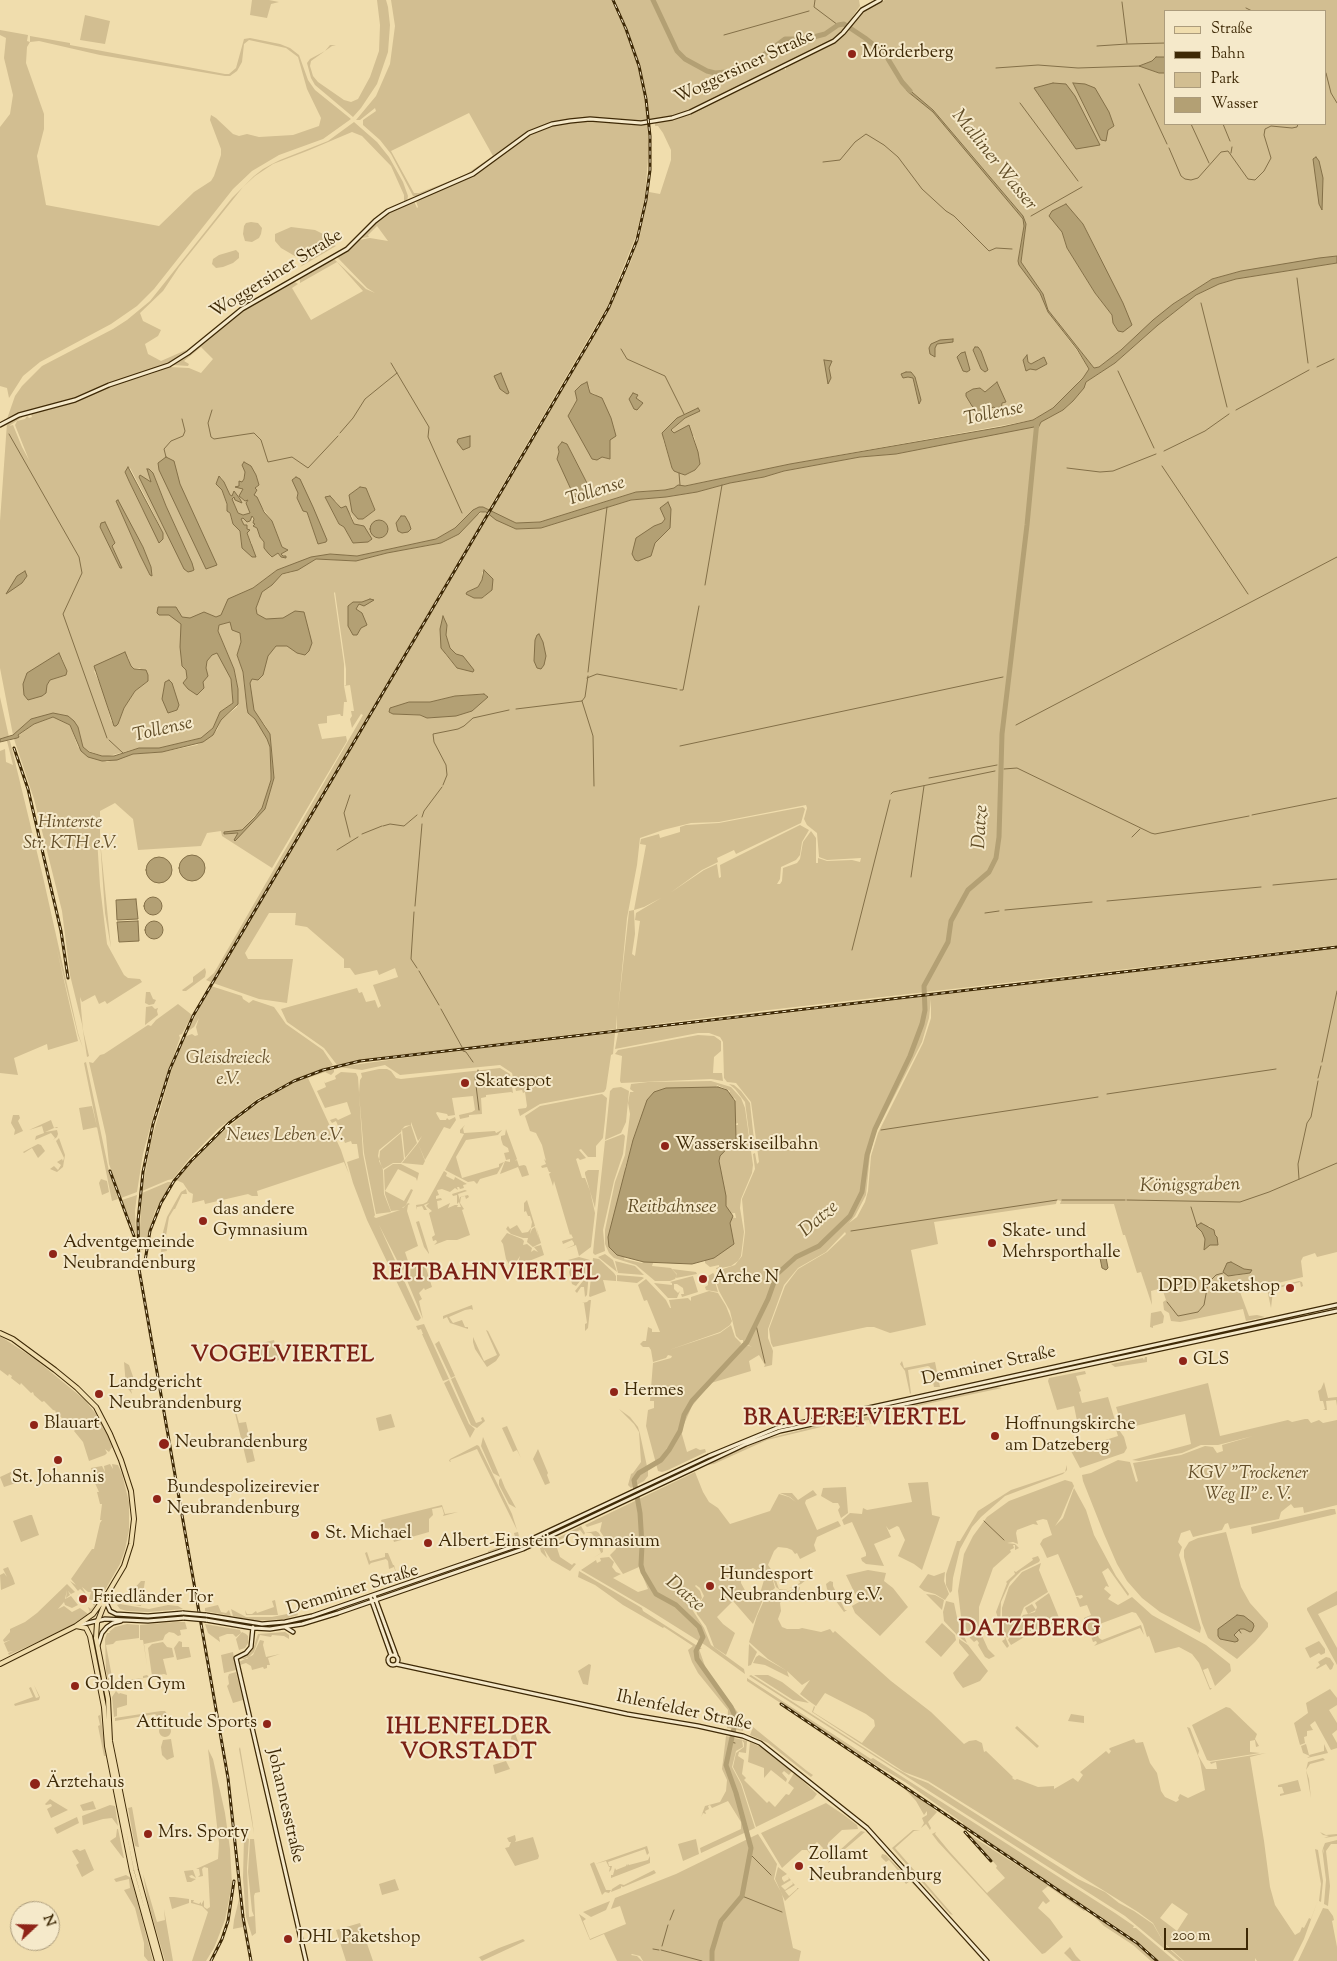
<!DOCTYPE html>
<meta charset="utf-8">
<style>
body{margin:0}
#map{position:relative;width:1337px;height:1961px;overflow:hidden;background:#f0ddad;font-family:"Sorts Mill Goudy",serif}
canvas{display:block}
.legend{position:absolute;left:1164px;top:10px;width:162px;height:115px;box-sizing:border-box;background:#f5e9ca;border:1px solid #ac9c7c;margin:0;padding:6px 9px;list-style:none;font-size:15px;color:#3e2906}
.legend li{display:flex;align-items:center;gap:10px;height:25px}
.legend b{width:25px;border:1px solid #ac9c7c}
.north{position:absolute;left:10px;top:1901px;width:50px;height:50px;box-sizing:border-box;background:#f5e9ca;border:1px solid #ac9c7c;border-radius:50%;rotate:69deg;font-size:14px;font-weight:700;line-height:20px;text-align:center;color:#3e2906}
.north::after{content:'';display:block;margin:auto;width:18px;height:22px;background:#8f2418;clip-path:polygon(50% 0,100% 100%,50% 72%,0 100%)}
.scale{position:absolute;left:1164px;top:1928px;width:84px;height:22px;box-sizing:border-box;border:2px solid #3e2906;border-top:0;padding-left:6px;font-size:15px;line-height:18px;white-space:nowrap;color:#3e2906;-webkit-text-stroke:4px #f5e9ca;paint-order:stroke}
</style>
<div id="map">
<canvas width="1337" height="1961"></canvas>
<ul class="legend">
<li><b style="height:6px;background:#f0ddad"></b>Straße</li>
<li><b style="height:6px;background:#3e2906"></b>Bahn</li>
<li><b style="height:14px;background:#d2be91"></b>Park</li>
<li><b style="height:14px;background:#b3a074"></b>Wasser</li>
</ul>
<div class="north">N</div>
<div class="scale">200 m</div>
</div>
<script>
const g = document.querySelector('canvas').getContext('2d');
g.lineJoin = 'round';
function fill(path, color) { g.fillStyle = color; g.fill(path, 'evenodd'); }
const poly = rows => new Path2D(rows.map(r => 'M' + r).join(''));
function stroke(path, color, width, dash) { g.strokeStyle = color; g.lineWidth = width; g.lineCap = dash ? 'butt' : 'round'; g.setLineDash(dash || []); g.stroke(path); }
function drawText(font, color, halo, rows, align = 'center') {
  g.font = font + ' "Sorts Mill Goudy",serif'; g.lineWidth = 4; g.setLineDash([]); g.textBaseline = 'middle'; g.strokeStyle = halo; g.fillStyle = color; for (const [text, x, y, turn = 0] of rows) {
    g.save(); g.translate(x, y); g.rotate((+turn || 0) * Math.PI / 180); g.textAlign = isNaN(turn) ? turn : align; if (halo) g.strokeText(text, 0, 0); g.fillText(text, 0, 0); g.restore();
  }
}
const green = poly([
 [252,0,269,0,279,2,271,4,267,18,250,15],
 [377,0,386,0,388,7,390,25,388,52,377,84,361,108,353,117,315,85,311,78,307,63,310,59,325,51,330,45,336,45,332,46,311,61,310,66,313,76,318,82,344,100,351,102,358,99,370,77,379,51,380,25],
 [391,0,611,0,625,30,640,74,645,100,649,146,645,196,636,236,608,305,488,510,483,507,474,510,455,528,436,539,357,556,330,554,277,570,253,588,230,599,200,664,216,646,231,679,233,703,220,712,213,728,206,735,201,738,159,748,139,748,105,757,86,750,83,747,78,727,60,714,31,719,13,735,0,668,0,521,7,423,24,416,9,426,13,425,22,447,29,460,15,425,17,421,25,419,27,416,29,418,32,417,31,414,27,414,75,402,110,386,151,374,169,367,189,368,201,373,213,359,201,347,184,361,189,364,188,366,173,365,189,354,243,310,293,281,298,284,292,288,311,320,363,291,337,262,300,283,300,278,303,275,334,259,366,289,375,293,367,288,337,257,359,240,370,238,388,241,377,226,368,235,369,237,361,238,376,222,388,213,414,201,417,208,418,207,416,201,420,196,413,196,391,154,380,140,363,125,363,120,376,111,375,108,360,120,356,120,376,96,390,64,395,26],
 [469,113,493,156,465,175,419,193,414,193,391,151],
 [242,465,256,475,259,485,255,488,256,492,253,495,272,521,282,547,287,550,281,554,284,556,281,557,278,553,271,557,251,516,240,519,247,529,249,529,247,533,252,544,247,550,242,548,240,531,233,524,222,490,216,484,221,477,230,495,232,496,234,492,236,496,232,499,238,513,243,515,250,513,248,500,245,501,241,498,243,489,239,486,244,479,245,472],
 [130,468,149,504,163,533,142,509,125,472],
 [148,469,153,473,166,506,192,563,140,476,151,482],
 [360,487,366,488,375,510,363,519,358,519,350,495],
 [298,493,326,542,318,544,307,512,297,498],
 [325,497,336,501,341,508,352,516,354,524,357,526,362,525,353,543,344,527,339,524],
 [116,501,143,547,151,567,152,575,150,575,140,555],
 [105,522,115,543,112,546,121,568,100,527],
 [55,655,62,658,67,671,66,675,50,680,47,685,27,673,43,665],
 [128,657,131,666,134,669,140,668,148,681,135,691,124,708,118,724,111,721,104,693,94,671],
 [615,0,859,0,860,6,842,32,833,40,694,109,672,117,650,120,640,65,627,28],
 [885,0,1337,0,1337,256,1241,271,1212,279,1173,304,1121,350,1099,367,1094,368,1048,310,1044,297,1021,262,1026,224,1019,211,933,110,906,87,907,91,933,112,1023,219,1024,226,1018,261,1019,264,1040,293,1048,312,1076,349,1089,369,1083,378,1079,381,1066,397,1053,408,1033,420,790,464,665,490,636,492,540,522,516,523,490,511,610,307,631,261,640,235,649,192,660,194,671,160,671,150,663,133,658,126,655,126,655,122,688,114,745,88,783,68,786,70,786,67,820,50,845,35,863,11,876,3],
 [1166,11,1326,11,1326,124,1166,124,1166,73,1159,73,1140,66,1152,61,1156,57,1166,57],
 [1073,83,1109,112,1114,126,1108,130,1101,140],
 [1065,204,1083,224,1102,263,1118,331,1113,323,1112,315,1095,293,1067,248,1062,232],
 [973,350,981,351,983,357,981,369],
 [1028,357,1028,362,1031,364,1036,363,1039,359,1047,364,1025,369],
 [997,383,1006,402,979,412,966,393,973,389,980,388,985,392],
 [589,386,590,393,595,394,610,440,610,459,602,457,572,408],
 [699,411,685,418,671,431,674,433,694,436,700,464,695,470,685,475,672,468,663,439,685,414],
 [562,442,567,444,588,485,557,459,559,452,558,447],
 [85,15,110,21,105,44,80,40],
 [0,30,28,35,27,41,30,42,30,36,70,43,70,45,225,74,229,74,236,68,244,39,250,38,280,44,290,48,299,55,308,80,315,90,351,119,323,139,279,155,252,171,233,189,154,289,137,306,111,324,40,362,23,376,9,398,7,388,0,386,0,127,10,114,13,95,4,58,6,38,0,35],
 [249,40,286,48,298,57,307,89,321,118,319,126,293,135,259,137,247,134,239,136,233,134,216,118,211,115,210,120,221,149,221,155,214,176,211,181,194,192,159,226,46,205,37,156,44,129,44,114,26,63,27,47,30,42,39,41,100,55,225,76,230,76,237,71,242,62,244,44],
 [354,122,377,142,389,157,403,182,408,196,407,201,404,202,404,195,391,166,362,136,352,132,307,151,273,164,255,176,243,187,179,267,163,291,140,313,143,321,161,330,158,336,145,344,148,354,161,361,186,350,187,352,168,363,150,371,74,399,22,412,7,419,15,396,22,386,42,366,113,329,127,320,150,301,232,198,254,176,263,169,272,164,280,160,328,141],
 [251,222,258,223,262,228,261,234,259,238,252,242,245,241,243,234,244,226,246,223],
 [291,227,315,230,323,234,332,244,336,246,300,267,303,264,300,259,281,248,275,241,275,234],
 [236,250,239,253,239,258,233,263,223,267,216,268,212,264,213,259,219,255],
 [1337,263,1337,945,769,1010,617,1029,617,1015,616,1029,360,1060,337,1065,324,1048,287,1022,281,1009,357,988,359,993,362,992,366,1002,375,1000,378,1008,381,1006,373,985,398,977,395,968,379,975,377,970,355,975,350,968,344,968,344,959,307,927,295,925,296,913,269,913,245,953,248,959,293,959,287,1003,259,999,213,983,489,514,516,529,541,528,631,500,665,497,697,492,730,483,764,477,784,471,860,457,896,454,1034,426,1038,428,1041,422,1063,410,1073,401,1086,382,1115,363,1158,325,1196,295,1219,284,1236,279],
 [663,513,670,528,655,543,654,526,662,523,665,519],
 [482,572,491,577,489,592,484,597,479,598,467,592,478,587,482,580],
 [443,617,447,625,446,635,450,648,456,654,457,668,445,654],
 [484,694,488,697,471,711,427,718,420,715,393,714,389,712,409,702,430,702,455,696],
 [806,805,807,808,804,819,807,825,817,833,819,857,827,860,861,858,860,862,852,860,827,861,818,858,818,863,816,863,816,838,811,831,803,842,800,859,797,863,783,868,782,881,780,884,777,884,780,879,781,867,796,860,800,855,802,842,809,830,800,825,720,865,721,877,719,878,717,864,704,870,670,893,702,870,718,862,717,858,734,850,736,854,801,823,805,809,803,807,719,823,686,825,680,827,680,832,660,838,659,834,641,839,640,844,646,845,634,910,629,911,618,1011,627,918,637,865,640,838,663,830,691,823,719,822],
 [661,898,636,913,635,920,640,921,635,956,632,954,635,934,634,910,644,907],
 [483,512,486,513,486,515,211,982,206,980,214,973,363,715,361,714,352,728,350,719,352,716,351,711,354,711,350,685,344,686,347,702,344,702,343,716,341,716,340,714,327,716,327,723,318,724,322,739,346,736,347,741,272,868,222,836,221,831,207,833,201,846,138,850,133,819,115,803,100,811,100,840,111,948,105,913,100,840,97,838,100,886,107,944,124,975,128,978,140,979,142,982,107,1004,105,1001,99,1004,95,995,82,1002,80,997,83,1030,89,1056,87,1057,82,1024,70,975,62,911,34,799,14,739,34,724,53,717,70,725,78,747,107,762,133,754,162,752,197,745,217,730,221,720,237,707,238,689,234,669,218,631,219,625,230,622,240,633,241,642,237,655,243,672,248,713,255,719,264,732,270,747,271,780,262,808,242,830,224,834,239,834,265,809,274,778,270,734,265,725,254,711,251,705,249,686,261,621,254,611,262,592,272,584,280,575,292,572,316,559,356,561,387,553,442,543,459,534,475,516],
 [335,592,346,669,346,685,344,686,344,664,334,593],
 [0,697,9,737,0,739],
 [7,741,10,741,43,877,78,1033,83,1048,78,1035,57,950,78,1041,48,1050,47,1044,14,1058,18,1075,0,1073,0,751,5,749,6,762,13,765],
 [1337,948,1337,1252,1317,1257,1315,1253,1303,1257,1301,1261,1303,1277,1240,1292,1249,1316,1257,1315,1265,1317,1246,1321,1243,1309,1180,1322,1171,1321,1169,1313,1164,1310,1163,1302,1166,1300,1162,1288,1151,1291,1152,1305,1141,1272,1137,1273,1125,1235,1123,1235,1114,1204,1060,1204,1061,1201,1057,1200,1056,1204,934,1222,938,1244,911,1250,926,1325,890,1333,874,1327,867,1327,773,1347,771,1343,769,1329,785,1286,798,1269,827,1252,846,1234,845,1232,826,1252,798,1268,784,1285,768,1329,768,1338,773,1351,772,1365,764,1367,765,1365,759,1355,749,1361,751,1371,711,1383,692,1406,681,1431,687,1452,696,1448,700,1450,705,1449,706,1452,668,1470,662,1472,658,1471,646,1426,648,1410,654,1408,654,1401,650,1401,653,1363,671,1358,672,1356,668,1355,666,1358,653,1362,651,1350,649,1347,643,1347,640,1344,643,1341,646,1341,648,1327,652,1329,652,1332,660,1332,647,1300,644,1301,638,1285,646,1279,666,1300,670,1308,671,1308,669,1300,688,1298,691,1301,691,1297,709,1291,718,1293,726,1306,732,1321,730,1325,720,1332,669,1350,720,1333,731,1325,735,1337,741,1343,740,1348,742,1343,752,1347,743,1342,743,1340,740,1340,736,1336,730,1311,719,1291,715,1278,717,1271,735,1265,742,1256,745,1232,742,1199,755,1169,753,1154,755,1153,757,1164,759,1162,751,1102,736,1083,727,1082,724,1078,723,1042,720,1037,709,1033,698,1033,615,1049,618,1033],
 [931,999,931,1018,923,1043,878,1133,871,1156,868,1191,865,1202,857,1217,849,1223,855,1216,866,1195,870,1155,875,1134,922,1042,929,1018],
 [1209,1226,1214,1230,1215,1236,1210,1245,1204,1250,1205,1239,1202,1232],
 [1231,1262,1244,1269,1249,1269,1250,1273,1233,1276,1224,1269],
 [205,968,206,972,205,977,186,991,183,991,182,990,193,982,193,977],
 [211,986,242,996,243,999,249,1003,253,1000,274,1007,286,1024,323,1050,333,1065,293,1080,257,1099,218,1129,189,1159,173,1179,168,1180,142,1191,151,1141,173,1065,184,1037,192,1034,195,1036,198,1035,196,1027,199,1018,194,1027,187,1032],
 [146,992,150,992,153,999,156,1000,154,1004,149,1005,145,1003],
 [178,1004,192,1015,182,1034,179,1035,180,1038,155,1109,143,1154,137,1192,121,1198,109,1164,106,1136,89,1062,93,1063,100,1055,104,1054,148,1025,151,1026,156,1020],
 [152,1006,155,1009,158,1008,157,1011,158,1015,145,1025,146,1007],
 [615,1033,613,1054,611,1055,606,1089,604,1092,540,1104,520,1116,518,1109,526,1108,527,1106,525,1092,523,1093,522,1090,516,1091,512,1073,500,1065,400,1075,385,1065,362,1070,338,1067,425,1055],
 [698,1035,714,1036,721,1041,721,1051,714,1057,713,1073,722,1073,723,1081,711,1079,621,1083,620,1081,622,1056,615,1054,618,1050],
 [86,1062,109,1171,118,1199,112,1201,84,1063],
 [334,1068,334,1072,331,1075,325,1072,308,1078,341,1150,349,1174,344,1162,257,1191,258,1196,252,1196,248,1194,205,1204,204,1200,192,1203,193,1194,189,1192,183,1183,176,1180,213,1140,250,1109,277,1091,306,1077],
 [500,1068,510,1074,513,1093,511,1092,486,1095,486,1097,481,1098,482,1114,469,1115,469,1117,460,1119,459,1115,472,1112,475,1110,473,1096,452,1098,455,1115,448,1116,447,1114,437,1112,436,1113,440,1120,446,1120,447,1118,449,1120,455,1117,456,1120,450,1129,444,1127,425,1160,418,1143,422,1136,430,1130,422,1136,418,1141,411,1122,411,1125,405,1126,402,1129,401,1132,379,1150,378,1156,383,1170,384,1194,391,1212,376,1214,364,1153,359,1093,360,1080,362,1077,361,1073,379,1069,387,1069,391,1071,396,1078,401,1079],
 [341,1072,356,1073,358,1077,363,1154,375,1215,374,1217,376,1218,400,1210,391,1211,385,1194,384,1170,393,1164,401,1164,419,1173,417,1181,416,1178,398,1169,385,1191,404,1201,411,1189,413,1190,406,1205,402,1208,403,1208,408,1203,410,1204,408,1205,407,1211,418,1246,405,1252,410,1267,402,1270,379,1225,421,1318,418,1321,415,1320,367,1220,353,1183,347,1162,359,1158,357,1144,352,1144,351,1141,345,1143,336,1121,332,1123,330,1120,336,1118,338,1120,351,1114,347,1102,325,1108,317,1091,326,1087,324,1081,325,1083,336,1079,335,1076],
 [711,1081,731,1087,741,1098,745,1108,753,1165,752,1173,741,1199,740,1208,744,1232,741,1256,738,1261,731,1266,716,1269,716,1268,719,1267,719,1265,710,1267,705,1263,705,1257,724,1239,731,1217,736,1218,735,1213,727,1214,709,1164,734,1141,736,1141,736,1125,738,1125,738,1123,735,1124,733,1102,736,1100,734,1098,731,1099,729,1093,730,1091,717,1085,716,1088,702,1089,701,1087,624,1259,642,1263,643,1262,641,1261,654,1260,652,1266,671,1268,677,1275,675,1279,670,1281,655,1281,636,1265,614,1258,609,1253,605,1244,605,1230,615,1182,625,1155,630,1114,628,1103,630,1092,634,1092,630,1089,631,1084,648,1082],
 [641,1117,629,1172,625,1170,625,1168],
 [729,1084,734,1085,741,1091,750,1103,754,1140,750,1140,745,1102,735,1089],
 [621,1087,629,1091,626,1122,621,1133,605,1140,610,1091,613,1088],
 [602,1094,607,1098,605,1120,603,1138,596,1146,596,1157,588,1157,581,1149,579,1150,586,1158,580,1160,578,1158,576,1159,582,1178,585,1178,590,1191,595,1213,591,1247,579,1256,576,1245,565,1249,574,1245,574,1243,572,1240,563,1244,562,1241,573,1238,571,1234,570,1235,554,1181,553,1186,549,1174,551,1172,549,1172,547,1167,542,1168,541,1166,546,1164,544,1159,546,1161,542,1145,536,1133,530,1131,525,1116,540,1106],
 [92,1106,97,1127,83,1130,79,1108],
 [13,1115,19,1115,20,1118,18,1121,23,1131,14,1135,15,1130,11,1123],
 [51,1120,54,1128,57,1127,58,1128,54,1128,45,1132,57,1130,58,1134,57,1137,53,1140,55,1138,51,1133,35,1140,36,1136,44,1133,42,1126,29,1130],
 [411,1125,417,1143,405,1158,402,1129],
 [465,1125,463,1128,464,1133,495,1131,496,1133,502,1130,498,1135,466,1140,456,1157,462,1178,499,1167,499,1164,504,1162,497,1174,480,1179,477,1184,474,1181,468,1182,445,1170,464,1134,460,1133,460,1130],
 [506,1129,517,1159,515,1161,517,1160,519,1166,524,1165,526,1166,529,1175,522,1177,518,1167,500,1174,505,1161,510,1162,510,1159,506,1160,504,1153,509,1152,508,1148,503,1145,501,1139,501,1136,505,1135],
 [401,1133,404,1159,401,1163,393,1163,383,1169,379,1161,380,1151],
 [623,1134,625,1136,623,1154,614,1181,603,1230,605,1251,595,1255,593,1253,594,1242,605,1141],
 [59,1138,65,1155,63,1167,57,1172,50,1169,54,1166,58,1170,61,1165,57,1162,62,1159,63,1161,64,1158,56,1141],
 [418,1143,425,1161,423,1165,402,1163],
 [38,1144,41,1145,45,1151,38,1158,32,1148,24,1153,23,1152],
 [588,1170,599,1170,595,1208,585,1174,585,1172],
 [444,1171,447,1173,446,1176,454,1180,455,1177,467,1184,463,1185,464,1188,460,1189,459,1187,457,1187,458,1190,455,1188,450,1192,442,1189,437,1190,439,1195,436,1196,436,1199,441,1198,442,1200,437,1201,438,1209,450,1203,448,1208,455,1205,458,1205,457,1207,461,1207,459,1202,457,1204,457,1195,453,1196,452,1194,465,1190,467,1191,458,1194,460,1200,460,1197,468,1195,469,1197,466,1199,465,1196,461,1197,460,1203,464,1209,462,1210,470,1235,457,1240,447,1240,434,1245,437,1242,436,1240,433,1241,432,1237,435,1235,429,1213,432,1211,426,1206,429,1203,424,1205,427,1210,424,1210,422,1206,417,1207,417,1210,416,1205,423,1204,427,1202],
 [101,1179,107,1181,109,1192,102,1195,99,1183],
 [168,1182,172,1182,155,1211,143,1250,141,1250,141,1246,139,1245,142,1193],
 [186,1189,187,1194,182,1194,175,1209,174,1209,169,1217,165,1242,167,1251,161,1252,162,1236,167,1217,181,1192],
 [137,1195,135,1211,136,1235,122,1200],
 [527,1200,535,1226,531,1228,530,1234,532,1229,535,1227,539,1239,536,1227,541,1243,533,1247,527,1242,528,1238,523,1238,511,1234,506,1229,508,1226,510,1229,517,1225,522,1233,528,1232,531,1228,532,1222,530,1216,528,1216,526,1211,524,1212,524,1203],
 [419,1221,429,1253,429,1254,424,1247,416,1222],
 [507,1233,522,1239,524,1241,523,1245,527,1244,532,1248,531,1252,534,1250,538,1252,534,1247,541,1245,544,1255,524,1263,522,1262,521,1265,515,1266,518,1263,520,1256,515,1264,509,1264,506,1259,503,1244,501,1241],
 [605,1254,613,1260,617,1272,598,1257],
 [579,1257,590,1260,587,1295,585,1297,584,1287,581,1287,577,1293,575,1291,583,1281,582,1269,578,1263,569,1262,568,1260],
 [593,1258,599,1259,614,1273,616,1276,616,1281,603,1280,606,1291,590,1297,589,1296],
 [615,1261,635,1266,644,1275,618,1273],
 [428,1263,429,1267,426,1268,432,1287,425,1290,424,1288,419,1293,422,1299,419,1301,423,1319,406,1278,406,1270],
 [571,1267,576,1268,581,1276,581,1280,576,1286,572,1284,569,1272],
 [672,1269,696,1272,697,1274,676,1278,677,1274],
 [713,1273,714,1274,715,1282,718,1292,706,1290,705,1287,708,1285,708,1276],
 [617,1275,642,1277,644,1278,637,1283,617,1281],
 [693,1276,698,1292,682,1297,681,1294,684,1294,683,1288,677,1284,674,1284,674,1289,678,1293,680,1291,677,1298,668,1298,654,1283,672,1285,672,1283,670,1282],
 [1299,1281,1302,1282,1303,1286,1301,1287,1300,1282,1275,1289,1273,1291,1271,1308,1267,1289],
 [589,1300,591,1300,588,1328,585,1331,585,1324,587,1323,584,1303,582,1303,587,1302],
 [472,1305,473,1310,471,1309,465,1310,449,1317,453,1323,462,1320,465,1327,468,1327,468,1329,450,1323,447,1317,443,1319,443,1316],
 [1161,1311,1164,1316,1163,1323,1153,1326,1153,1328,1150,1327,1151,1313],
 [1304,1314,1274,1323,1153,1349,1175,1343],
 [424,1324,449,1379,443,1381,422,1334,423,1334,421,1329,418,1330,416,1326],
 [486,1330,488,1331,500,1355,496,1361,487,1367,475,1349,473,1342,473,1337,484,1361,497,1355],
 [0,1336,35,1359,85,1400,96,1414,108,1436,112,1447,109,1452,105,1449,107,1453,105,1455,89,1461,83,1442,74,1431,75,1430,65,1422,66,1420,64,1420,55,1412,56,1411,53,1410,44,1401,42,1402,34,1395,33,1392,31,1393,21,1383,20,1385,11,1378,12,1376,9,1374,8,1376,0,1370],
 [274,1340,279,1360,263,1364,258,1344],
 [439,1341,455,1376,451,1378,435,1344],
 [1140,1350,1124,1355,1051,1371,1082,1363],
 [1145,1357,1147,1357,1147,1362,1115,1367,1111,1364,1143,1358,1144,1360],
 [902,1361,904,1368,935,1362,940,1387,934,1387,930,1367,928,1366,908,1370,911,1393,910,1394,905,1371,900,1364],
 [124,1362,129,1365,137,1388,131,1390,132,1394,126,1386],
 [1085,1371,1086,1374,1076,1376,1081,1391,1079,1392,1082,1403,1108,1397,1117,1427,1124,1437,1127,1448,1124,1453,1080,1468,1071,1451,1118,1436,1114,1423,1089,1428,1087,1419,1077,1421,1074,1406,1057,1410,1048,1381,1049,1378],
 [1026,1375,993,1384,855,1413,890,1404],
 [455,1377,476,1423,482,1421,481,1418,483,1417,485,1421,477,1428,471,1425,451,1379],
 [449,1380,469,1424,475,1429,470,1438,444,1383],
 [1324,1382,1328,1398,1337,1397,1337,1406,1336,1400,1326,1401,1327,1410,1323,1410,1325,1409,1323,1401,1320,1401,1318,1391,1321,1389],
 [1208,1383,1220,1436,1288,1420,1292,1422,1305,1419,1308,1419,1311,1423,1319,1420,1323,1423,1337,1420,1337,1505,1304,1513,1303,1507,1294,1508,1291,1504,1281,1512,1279,1519,1230,1529,1228,1523,1225,1524,1222,1530,1193,1537,1190,1530,1181,1533,1178,1542,1182,1547,1179,1555,1201,1628,1200,1633,1160,1612,1142,1598,1127,1581,1117,1564,1104,1534,1083,1481,1082,1475,1091,1473,1118,1460,1130,1462,1136,1482,1138,1481,1133,1463,1181,1455,1205,1446,1213,1447,1217,1453,1223,1451,1222,1445,1253,1436,1218,1445,1201,1445,1182,1453,1139,1461,1132,1460,1191,1444,1185,1414,1123,1429,1116,1407],
 [996,1387,1002,1388,888,1412,893,1410],
 [241,1403,242,1406,235,1408,239,1423,246,1422,255,1461,247,1463,233,1405],
 [619,1409,630,1417,638,1427,640,1434,648,1471,648,1476,644,1481,631,1488,628,1485,631,1474,633,1473,641,1462,639,1432,634,1424],
 [391,1414,395,1427,379,1431,376,1418],
 [840,1414,841,1416,769,1433,667,1480,666,1478,745,1442,777,1429],
 [863,1417,872,1417,873,1423,870,1424,869,1420,859,1421,859,1427,856,1427,855,1418],
 [842,1420,842,1422,767,1440,714,1464,706,1465,765,1439],
 [507,1426,521,1458,517,1450,513,1452,502,1428],
 [483,1437,500,1477,493,1473,481,1446],
 [477,1445,479,1446,512,1514,517,1530,477,1449,450,1460,451,1462,449,1461,450,1459],
 [538,1449,548,1473,547,1475,550,1483,545,1485,533,1459],
 [110,1464,113,1469,112,1464,118,1465,122,1474,129,1502,129,1530,125,1550,120,1564,101,1597,90,1612,88,1607,91,1609,94,1606,92,1603,93,1601,89,1599,91,1592,88,1592,82,1587,86,1594,80,1589,78,1591,70,1581,76,1585,71,1579,92,1549,94,1549,100,1523,102,1520,100,1520,102,1504,100,1504,97,1492,99,1492,94,1481,96,1478,94,1478,91,1468,102,1466,105,1472,104,1466],
 [1067,1465,1067,1470,1063,1474,1005,1496,981,1517,972,1527,960,1549,953,1578,952,1591,950,1593,946,1585,946,1574,957,1541,960,1541,978,1511,1011,1490,1065,1472],
 [15,1470,16,1472,10,1475,12,1481,17,1479,17,1476,19,1482,4,1487,0,1477],
 [695,1472,703,1492,709,1502,718,1508,730,1524,770,1511,779,1494,789,1497,796,1502,790,1497,780,1493,792,1493,798,1500,813,1490,817,1495,806,1500,805,1503,817,1530,838,1521,841,1526,817,1537,814,1545,816,1551,800,1559,797,1553,795,1554,792,1550,787,1548,778,1547,774,1551,768,1565,773,1572,779,1589,785,1590,800,1583,799,1579,800,1581,804,1579,804,1577,806,1580,801,1584,781,1591,776,1587,770,1570,761,1573,753,1568,743,1573,741,1578,741,1583,747,1594,755,1595,761,1590,764,1580,762,1574,765,1573,771,1573,775,1588,764,1597,753,1624,733,1601,717,1617,723,1624,735,1633,726,1655,714,1647,706,1626,697,1614,696,1609,704,1596,700,1588,696,1585,695,1586,700,1591,702,1598,696,1606,693,1607,690,1602,688,1603,704,1628,711,1645,744,1669,745,1674,705,1645,646,1608,581,1570,596,1560,597,1563,601,1561,600,1558,609,1557,614,1562,612,1567,616,1572,621,1574,613,1578,638,1592,648,1589,639,1567,623,1574,610,1555,616,1549,616,1545,611,1541,605,1546,606,1540,600,1531,602,1522,587,1527,585,1525],
 [501,1478,505,1488,516,1508,509,1504,499,1485,499,1480],
 [1065,1480,1072,1482,1074,1486,1061,1517,1055,1526,1063,1518,1074,1488,1086,1510,1094,1535,1116,1576,1129,1594,1128,1596,1108,1568,1102,1572,1109,1587,1106,1586,1104,1589,1111,1595,1108,1599,1118,1605,1132,1597,1152,1615,1206,1645,1230,1664,1231,1671,1213,1688,1215,1686,1208,1668,1203,1670,1210,1688,1212,1688,1210,1690,1199,1663,1192,1654,1179,1647,1155,1653,1149,1636,1147,1637,1143,1624,1136,1613,1132,1612,1097,1625,1095,1629,1099,1638,1102,1640,1141,1625,1144,1635,1140,1628,1094,1646,1097,1643,1096,1641,1093,1642,1091,1636,1094,1635,1093,1632,1089,1633,1084,1618,1091,1615,1087,1605,1080,1607,1076,1597,1078,1597,1080,1599,1083,1597,1082,1595,1076,1596,1058,1554,1047,1558,1043,1549,1040,1544,1043,1539,1052,1535,1047,1520,1043,1519,1036,1521,1038,1525,1033,1524,1017,1530,1016,1533,1018,1544,1013,1542,1007,1543,1015,1544,1019,1548,1015,1550,1015,1545,1013,1545,1014,1548,1010,1550,1011,1552,993,1568,979,1607,979,1629,988,1649,995,1656,989,1659,985,1657,978,1645,979,1643,977,1640,974,1642,970,1638,961,1617,958,1591,964,1554,973,1536,987,1517,1009,1501],
 [928,1482,932,1515,940,1517,922,1570,914,1564,898,1556,905,1540,899,1527,897,1526,889,1530,886,1526,891,1537,874,1544,884,1566,866,1564,862,1561,861,1558,866,1556,866,1553,852,1522,844,1525,842,1520,850,1513,862,1514,863,1508,867,1510,912,1502,908,1483],
 [846,1487,848,1513,841,1518,838,1510,840,1507,838,1503,833,1503,821,1496,823,1488],
 [442,1505,445,1514,458,1512,443,1516,444,1514,442,1507,432,1509,433,1515,429,1519,429,1532,394,1542,390,1528,384,1530,381,1520],
 [1331,1509,1335,1509,1336,1514,1252,1534,1251,1527],
 [30,1515,32,1515,39,1535,21,1542,13,1521],
 [581,1526,585,1533,596,1531,599,1533,602,1539,603,1552,593,1558,601,1553,595,1539,592,1539,594,1536,591,1533,585,1533,584,1535,580,1530,555,1542,560,1557,572,1565,574,1563,576,1564,570,1571,551,1560,544,1549,547,1558,541,1552,540,1548,542,1546,544,1548,544,1545],
 [518,1532,520,1541,488,1553,488,1551,516,1541,514,1533],
 [1226,1532,1241,1587,1250,1603,1268,1623,1268,1627,1255,1642,1237,1659,1208,1638,1202,1623,1184,1557,1184,1550,1189,1542,1198,1538],
 [367,1552,370,1561,385,1557,385,1553,388,1553,393,1565,394,1565,399,1582,394,1567,389,1569,388,1561,386,1559,371,1563,369,1565,365,1553],
 [1038,1556,1040,1560,1039,1562,1021,1571,1010,1582,1001,1602,1000,1625,1009,1646,1007,1648,1002,1641,1005,1639,996,1612,1007,1583,1006,1582,1015,1574,1014,1571,1016,1572,1033,1560,1032,1558],
 [1041,1563,1039,1570,1048,1592,1024,1607,1017,1625,1007,1638,1002,1625,1002,1608,1009,1587,1022,1572],
 [8,1567,13,1578,8,1580,13,1578,15,1584,1,1590,0,1575,4,1573,7,1577,3,1569],
 [868,1570,886,1573,884,1581,893,1588,908,1607,880,1636,855,1613,852,1606,859,1602,846,1575],
 [579,1571,642,1608,643,1611,702,1649,699,1649,706,1669,744,1721,743,1731,727,1728,728,1710,698,1673,692,1662,688,1650,693,1646,664,1627,663,1628,623,1605,595,1585,578,1577],
 [945,1572,944,1581,949,1594,945,1600,935,1594,924,1591,919,1587,928,1574,934,1576],
 [141,1581,145,1581,141,1606,135,1605,141,1605,143,1593,138,1591,138,1588,136,1588,132,1591,130,1601,133,1604,129,1603,132,1591],
 [830,1581,833,1582,833,1586,845,1610,847,1610,844,1612,827,1589,826,1584],
 [67,1584,75,1592,71,1594,68,1591,70,1595,66,1598,67,1590,65,1599,71,1596,78,1605,72,1608,65,1605,64,1602,58,1609,64,1606,72,1612,80,1608,88,1614,69,1627,90,1615,66,1629,9,1655,8,1653,13,1651,8,1652,4,1643,10,1640,4,1642,3,1640,10,1632,10,1629,25,1622,37,1613],
 [800,1587,799,1592,794,1594,792,1592,787,1594,780,1603,781,1611,778,1619,782,1627,787,1629,799,1629,802,1628,821,1632,830,1629,833,1633,835,1631,891,1681,931,1712,964,1744,969,1741,976,1740,982,1743,984,1752,986,1751,1013,1777,1012,1778,1015,1780,1017,1779,1038,1787,1054,1786,1054,1789,1073,1778,1078,1782,1083,1775,1080,1772,1106,1751,1109,1754,1111,1751,1109,1749,1110,1748,1134,1739,1136,1743,1143,1742,1150,1763,1157,1773,1161,1791,1165,1797,1176,1802,1179,1800,1178,1798,1180,1794,1188,1798,1205,1790,1200,1761,1187,1727,1190,1728,1199,1751,1198,1755,1206,1769,1217,1769,1216,1762,1211,1764,1210,1762,1266,1753,1250,1757,1264,1841,1270,1887,1275,1905,1295,1935,1300,1932,1302,1927,1304,1928,1309,1918,1311,1919,1318,1900,1304,1939,1293,1961,1257,1961,1255,1958,1255,1961,1184,1961,1164,1943,1153,1923,1138,1912,928,1781,904,1772,812,1712,814,1706,815,1707,813,1712,862,1743,875,1726,874,1720,866,1714,825,1693,816,1706,809,1701,800,1694,810,1680,802,1685,787,1671,768,1659,749,1642,757,1616,765,1598,774,1591,783,1593],
 [1172,1903,1188,1914,1177,1931,1160,1918],
 [1337,1591,1337,1605,1318,1614,1337,1648,1337,1665,1307,1610,1307,1608],
 [1049,1593,1060,1620,1026,1636,1011,1645,1008,1640,1023,1615,1028,1614,1025,1608,1032,1604,1036,1610,1028,1614,1035,1612,1037,1607,1035,1603],
 [926,1594,935,1595,944,1600,942,1610],
 [275,1600,278,1615,246,1615,245,1610,247,1614,252,1614,256,1611,257,1613,274,1607,272,1601],
 [362,1601,311,1620,277,1627,306,1619],
 [946,1601,954,1603,958,1622,967,1643,958,1636,944,1621,943,1612],
 [120,1604,149,1609,168,1605,178,1606,183,1609,148,1612,127,1611,120,1609,117,1605],
 [218,1605,221,1612,226,1613,229,1610,231,1616,205,1611,205,1608],
 [231,1609,246,1617,272,1617,297,1612,298,1615,285,1619,253,1621,233,1616],
 [174,1622,185,1622,187,1629,180,1630,181,1635,178,1636,174,1633,169,1632,165,1635,163,1640,144,1644,147,1665,143,1640,140,1640,140,1625],
 [942,1623,955,1635,956,1640,941,1657,925,1642],
 [127,1624,139,1625,139,1638,116,1641,113,1644,106,1645,113,1682,143,1678,143,1676,147,1675,149,1677,112,1684,113,1682,108,1680,106,1671,105,1639,107,1633,110,1633,109,1632,115,1627],
 [205,1624,240,1630,241,1633,236,1637,233,1634,227,1634,219,1637,220,1642,208,1633],
 [242,1632,246,1634,248,1636,248,1643,245,1648,239,1650,236,1639],
 [285,1632,289,1635,289,1639,284,1636,272,1635,271,1637,260,1635,254,1652,247,1659,241,1659,247,1656,253,1649,258,1634],
 [959,1639,968,1645,988,1671,980,1681,963,1688,956,1679,953,1673,969,1655,959,1643],
 [260,1640,264,1641,263,1645,266,1657,280,1654,268,1658,270,1665,267,1665,267,1668,264,1669,263,1667,252,1670,251,1666,246,1663,240,1665,239,1662,253,1655],
 [179,1641,182,1642,182,1647,189,1647,191,1657,177,1660,174,1648],
 [1319,1641,1325,1649,1325,1653,1321,1655,1319,1653,1310,1658,1305,1648],
 [163,1642,167,1647,172,1648,174,1657,163,1659,167,1675,164,1674,152,1676,148,1648,152,1644],
 [749,1644,757,1652,751,1665,748,1666],
 [233,1652,236,1670,224,1673,221,1655],
 [759,1655,787,1671,789,1677,765,1665,753,1663,756,1657],
 [1326,1657,1330,1658,1334,1664,1332,1669,1330,1670,1326,1664,1317,1669,1316,1668,1320,1665,1318,1662],
 [589,1664,591,1665,588,1685,583,1684,578,1671],
 [236,1672,243,1700,233,1703,227,1686,229,1684,228,1677,229,1674],
 [751,1675,894,1767,910,1776,928,1783,1078,1879,1105,1892,1119,1903,1134,1911,1153,1924,1165,1945,1183,1961,1179,1961,1125,1916,749,1676],
 [754,1675,768,1675,782,1682,809,1703,793,1700],
 [747,1678,871,1759,873,1758,1115,1913,1134,1926,1133,1928,1136,1928,1175,1961,1158,1961,1149,1951,1133,1938,963,1825,963,1823,905,1782,876,1765,759,1689,747,1681],
 [34,1685,40,1697,39,1700,15,1706,14,1704,33,1697,29,1688,31,1687,36,1698,39,1697],
 [1330,1689,1337,1698,1337,1705,1329,1710,1337,1723,1337,1730,1332,1734,1337,1743,1337,1748,1331,1750,1315,1721,1310,1725,1313,1730,1307,1731,1307,1736,1304,1737,1305,1743,1300,1745,1294,1723,1308,1713,1306,1703],
 [116,1691,119,1694,120,1693,127,1695,127,1705,117,1708,117,1716,114,1717,112,1697],
 [1226,1707,1230,1708,1257,1734,1255,1739,1259,1746,1256,1747,1255,1740,1250,1741,1250,1752,1260,1753,1210,1761,1207,1760,1192,1725],
 [161,1711,165,1711,168,1715,165,1721,161,1720,155,1714,115,1721,115,1718],
 [100,1712,106,1756,104,1756,98,1726,100,1725,98,1716,100,1715],
 [1071,1714,1084,1716,1084,1723,1068,1721],
 '159 1731a6 6 0 1 1 12 0a6 6 0 1 1-12 0Z',
 [1017,1726,1039,1746,1037,1748,1015,1728],
 [753,1727,807,1771,813,1775,811,1777,768,1743,750,1735],
 [515,1733,519,1744,509,1748,512,1734],
 [726,1736,747,1741,746,1753,739,1752,738,1756,744,1760,742,1774,746,1778,744,1780,767,1803,769,1801,775,1807,786,1794,789,1795,794,1788,788,1783,794,1773,817,1794,813,1799,756,1827,742,1784,733,1767,736,1753,744,1747,744,1743,742,1740,743,1747,736,1751,732,1767,741,1784,755,1828,701,1853,700,1848,741,1829,741,1822,728,1801,712,1808,710,1805,708,1806,709,1809,705,1811,706,1814,703,1813,701,1817,705,1806,720,1802,726,1791,727,1780,722,1769],
 [171,1739,174,1757,167,1760,162,1755,161,1747,163,1740],
 [750,1742,763,1748,792,1771,789,1775,784,1771,782,1773,787,1779,786,1782,771,1770,764,1778,764,1768,748,1762],
 [1306,1744,1309,1755,1324,1751,1324,1744,1328,1753,1307,1758,1310,1756,1303,1753,1301,1746],
 [240,1747,252,1818,254,1834,239,1749],
 [208,1749,213,1759,225,1813,230,1849,232,1884,225,1920,214,1948,206,1961,192,1961,208,1912,202,1906,191,1903,191,1900,194,1900,193,1902,199,1904,201,1902,201,1905,204,1900,204,1907,207,1909,210,1907,208,1868,204,1867,202,1869,203,1876,198,1877,200,1875,199,1869,196,1869,218,1859,219,1843],
 [1323,1758,1325,1760,1310,1764,1306,1770,1309,1779,1311,1798,1320,1832,1326,1835,1337,1834,1337,1836,1324,1838,1329,1836,1323,1835,1320,1832,1311,1798,1306,1770,1308,1762],
 [506,1761,510,1769,495,1774,493,1765],
 [1298,1780,1301,1791,1280,1796,1280,1794,1284,1793,1282,1787,1278,1787,1278,1785],
 [902,1786,923,1800,937,1812,928,1822,931,1828,930,1830,926,1824,921,1828,924,1823,922,1818,927,1815,927,1811,924,1815,916,1801],
 [50,1799,53,1801,68,1810,51,1818,47,1809,52,1806,51,1804,46,1805,45,1804],
 [93,1801,96,1809,83,1811,80,1805],
 [826,1803,844,1815,857,1825,858,1829,842,1830,828,1843,828,1849,822,1850,823,1848,817,1842,813,1846,819,1852,821,1851,818,1854,813,1846,808,1850,813,1857,807,1850,802,1850,782,1868,761,1833],
 [110,1805,115,1806,118,1826,112,1818,103,1819,83,1825,82,1816],
 [132,1807,139,1847,138,1847,135,1846,128,1808],
 [77,1817,79,1823,57,1834,54,1828],
 [117,1829,118,1829,124,1858,123,1858,110,1841,116,1837],
 [913,1830,920,1830,914,1831,895,1848,953,1915,950,1914,892,1848],
 [861,1831,865,1832,838,1855,836,1855,837,1856,828,1863,830,1859,832,1859,834,1855,832,1854,840,1850],
 [936,1832,935,1834,949,1851,987,1893,1005,1878,996,1868,997,1866,970,1835,1086,1909,1084,1911,1048,1886,1042,1891,1050,1901,1046,1904,1043,1901,1038,1908,1050,1919,1063,1937,1045,1953,1042,1954,938,1842,932,1834],
 [758,1834,777,1864,774,1879,782,1894,793,1948,801,1951,799,1961,643,1961,640,1956,632,1954,631,1955,637,1956,642,1961,617,1961,604,1934,590,1940,579,1914,586,1919,583,1921,590,1939,626,1924,620,1906,611,1909,615,1898,676,1874],
 [515,1835,516,1840,515,1842,533,1837,539,1856,538,1859,515,1866,505,1848,509,1847,511,1842,509,1842,507,1838],
 [244,1837,249,1839,247,1868,249,1917,254,1916,252,1911,248,1872,250,1839,254,1839,260,1892,255,1893,254,1896,256,1933,252,1936,246,1917,243,1878],
 [696,1839,699,1854,683,1861,678,1844],
 [1337,1840,1337,1844,1331,1844,1326,1851,1330,1886,1328,1906,1324,1904,1326,1880,1322,1848,1324,1854,1323,1848,1325,1843],
 [647,1846,649,1853,647,1855,645,1849,608,1862,609,1866,612,1866,611,1870,609,1872,610,1867,609,1867,606,1861,595,1864,606,1890,611,1890,609,1893,605,1892,602,1895,590,1864,594,1862,595,1864],
 [77,1849,80,1851,85,1849,94,1870,82,1877,76,1865,79,1863,72,1851],
 [1315,1849,1318,1850,1323,1881,1321,1902,1319,1901,1321,1884],
 [882,1854,886,1855,931,1903,910,1881,906,1884,900,1876,901,1874,889,1860,886,1862,881,1857],
 [650,1856,650,1863,611,1878,611,1875,613,1875,615,1868,616,1870,626,1866,627,1864,628,1866,628,1864,629,1865,648,1860],
 [778,1867,787,1874,782,1877,782,1879,784,1882,789,1879,788,1877,791,1880,781,1886,785,1890,793,1884,792,1882,795,1885,785,1891,789,1896,797,1889,797,1888,799,1888,785,1901,775,1879],
 [193,1870,196,1878,192,1875,189,1876,191,1878,196,1879,191,1882,187,1882,184,1871],
 [654,1870,656,1873,652,1875,623,1887,621,1886,621,1888,611,1892,612,1889,620,1884,624,1885],
 [143,1874,157,1922,165,1920,164,1909,173,1961,165,1961,148,1902],
 [126,1875,131,1878,153,1961,148,1961,144,1956,144,1943,135,1908,124,1890,130,1888,129,1879,116,1882,114,1879],
 [395,1879,399,1890,382,1895,379,1884],
 [174,1897,189,1899,189,1903,172,1909,169,1897],
 [239,1899,243,1927,233,1929,234,1920],
 [610,1901,606,1910,591,1917,583,1912],
 [1323,1908,1328,1909,1333,1916,1334,1920,1332,1921,1337,1947,1337,1961,1298,1961],
 [1092,1914,1143,1949,1155,1961,1151,1961,1133,1945,1104,1926],
 [360,1923,373,1961,346,1961,336,1930],
 [523,1939,525,1941,482,1961,479,1957,477,1958,499,1948],
 [1070,1947,1076,1956,1081,1961,1072,1961,1064,1953]
]);
const water = poly([
 [1156,57,1166,57,1166,73,1159,73,1139,66,1152,61,1156,57],
 [1053,83,1066,84,1075,96,1100,145,1076,149,1034,88,1053,83],
 [1073,83,1085,84,1095,88,1109,112,1114,126,1108,130,1106,141,1101,140,1073,83],
 [906,87,933,110,1023,216,1026,224,1021,262,1043,294,1048,310,1094,368,1099,367,1121,350,1153,320,1173,304,1212,279,1241,271,1319,258,1337,256,1337,263,1236,279,1219,284,1196,295,1158,325,1115,363,1086,382,1084,388,1073,401,1063,410,1041,422,1038,428,1034,427,896,454,860,457,784,471,764,477,730,483,697,492,666,497,631,500,541,528,516,529,496,520,486,512,480,512,459,534,441,543,387,553,356,561,316,559,298,570,282,574,272,585,262,592,256,608,257,614,266,619,283,618,295,611,304,612,312,643,309,651,305,655,297,653,287,646,276,646,268,656,263,675,258,680,252,679,250,683,254,710,270,734,274,778,265,809,235,841,234,840,238,833,224,834,224,832,242,830,255,817,262,808,271,780,271,774,270,747,267,739,255,719,248,713,247,708,243,672,237,655,241,642,240,633,232,630,230,622,219,625,218,631,234,669,238,689,238,704,221,720,213,735,203,742,162,752,133,754,117,760,102,761,88,757,81,751,70,725,53,717,34,724,18,735,19,737,17,738,0,742,0,739,13,735,31,719,53,713,68,716,74,721,78,727,83,747,89,752,102,756,114,756,139,748,159,748,201,738,213,728,220,712,233,703,231,679,217,653,212,655,207,661,206,668,208,676,203,682,204,688,197,695,188,689,183,683,187,678,186,670,182,666,180,647,181,624,169,615,159,615,157,613,158,607,176,607,182,617,190,618,204,612,216,617,221,615,228,599,253,588,277,570,311,557,330,554,357,556,436,539,455,528,473,510,479,507,483,507,516,523,540,522,636,492,665,490,674,488,678,485,685,486,790,464,1002,427,1033,420,1053,408,1083,378,1089,369,1077,349,1048,312,1040,293,1019,265,1018,261,1024,226,1023,219,933,112,907,91,906,87],
 [1316,157,1319,161,1323,178,1322,210,1319,204,1313,159,1316,157],
 [1066,204,1083,224,1123,303,1132,325,1123,332,1118,331,1113,323,1112,315,1095,293,1067,248,1062,232,1049,216,1052,211,1066,204],
 [953,339,953,342,937,344,935,348,935,357,930,354,929,348,931,344,940,340,953,339],
 [975,347,978,347,981,351,988,370,985,372,981,369,973,350,975,347],
 [965,352,970,370,967,372,963,371,957,357,961,353,965,352],
 [1027,355,1028,362,1031,364,1044,357,1047,364,1036,370,1030,369,1026,371,1023,360,1027,355],
 [824,360,832,361,829,368,831,378,828,384,824,360],
 [906,372,911,372,915,377,921,400,919,404,913,378,908,377,903,378,901,374,906,372],
 [501,373,509,393,507,394,500,389,494,376,501,373],
 [587,382,590,393,602,398,611,418,616,436,610,440,610,459,602,457,597,460,592,459,568,416,577,400,575,391,581,385,587,382],
 [997,382,1006,402,1002,403,1001,411,998,412,994,407,979,412,972,406,966,396,966,393,973,389,980,388,985,392,997,382],
 [633,393,638,395,636,398,643,403,637,410,634,409,629,399,633,393],
 [698,408,700,411,685,418,671,430,674,433,689,425,698,452,700,464,695,470,685,475,679,473,674,471,672,468,662,433,677,418,698,408],
 [470,436,470,447,463,450,457,442,458,439,470,436],
 [562,442,567,444,588,485,590,494,588,497,580,498,574,496,557,459,559,452,558,447,562,442],
 [166,457,174,461,180,484,217,565,206,569,159,470,158,463,166,457],
 [244,462,251,466,256,475,259,485,255,488,257,490,254,495,257,497,264,512,272,521,282,547,288,550,281,554,283,556,286,556,286,558,281,557,278,553,272,557,268,553,264,548,264,542,260,537,257,528,253,526,255,524,253,523,254,519,252,516,250,521,247,522,243,518,241,519,244,525,247,525,247,529,250,530,247,533,256,557,252,557,242,548,240,531,233,524,230,513,227,511,227,504,222,490,216,484,219,476,224,482,230,495,232,496,234,491,240,499,242,503,235,500,234,497,232,499,238,513,243,515,250,513,246,503,248,500,245,501,239,496,243,489,235,487,239,486,239,481,242,482,244,479,245,472,242,465,244,462],
 [128,467,163,533,163,539,159,543,129,481,125,472,128,467],
 [147,469,149,469,153,473,166,506,192,563,194,570,192,571,188,572,184,569,139,477,140,475,151,482,147,469],
 [296,477,300,479,313,507,327,540,326,542,318,544,307,512,303,511,297,498,298,493,292,480,296,477],
 [360,487,366,488,375,510,363,519,358,519,352,512,349,495,360,487],
 [330,496,341,508,346,506,354,524,364,526,372,539,368,542,353,543,344,527,339,524,325,497,330,496],
 [118,500,143,547,151,567,152,576,150,575,140,555,116,501,118,500],
 [668,502,671,509,670,528,655,543,651,556,638,561,635,560,632,554,636,538,654,526,662,523,665,519,660,508,668,502],
 [401,516,405,516,409,523,411,529,408,532,402,533,398,531,396,523,401,516],
 '370 529a9 9 0 1 1 18 0a9 9 0 1 1-18 0Z',
 [105,522,115,543,112,546,122,568,120,568,100,527,101,523,105,522],
 [484,570,493,579,492,590,482,598,474,598,466,594,467,592,478,587,482,580,484,570],
 [25,571,27,576,22,583,6,594,17,576,25,571],
 [370,599,374,600,364,606,359,604,356,609,362,613,367,625,361,628,357,635,353,635,348,626,348,606,353,602,362,602,370,599],
 [443,616,447,625,446,635,450,648,456,654,463,656,474,670,473,672,457,668,441,648,440,629,443,616],
 [539,634,543,642,546,656,544,665,541,669,537,668,534,661,535,640,537,635,539,634],
 [125,652,131,666,134,669,146,670,148,675,148,681,135,691,124,708,118,724,116,726,114,726,94,666,125,652],
 [59,653,67,671,66,675,50,680,47,685,46,693,42,696,28,700,24,695,23,684,27,673,59,653],
 [169,680,172,683,179,705,177,710,168,713,162,699,165,682,169,680],
 [484,694,488,697,472,711,456,716,427,718,420,715,393,714,389,712,390,708,409,702,430,702,455,696,484,694],
 '179 868a13 13 0 1 1 26 0a13 13 0 1 1-26 0Z',
 '146 870a13 13 0 1 1 26 0a13 13 0 1 1-26 0Z',
 '144 906a9 9 0 1 1 18 0a9 9 0 1 1-18 0Z',
 [136,899,138,919,117,920,116,900,136,899],
 '145 930a9 9 0 1 1 18 0a9 9 0 1 1-18 0Z',
 [138,921,139,941,119,942,117,922,138,921],
 [718,1087,727,1090,735,1101,736,1139,720,1156,719,1161,726,1196,726,1206,733,1216,730,1223,734,1244,714,1258,692,1264,644,1262,617,1255,609,1247,608,1237,633,1140,647,1100,654,1092,666,1088,718,1087],
 [1201,1223,1214,1230,1215,1235,1217,1237,1218,1245,1210,1245,1204,1250,1205,1239,1202,1232,1196,1226,1201,1223],
 [1100,1251,1105,1252,1108,1268,1106,1270,1102,1268,1099,1253,1100,1251],
 [1231,1262,1244,1269,1252,1270,1250,1273,1228,1276,1223,1272,1227,1263,1231,1262],
 [1237,1615,1244,1616,1253,1623,1254,1626,1252,1631,1250,1632,1244,1629,1240,1629,1234,1635,1238,1639,1238,1641,1235,1642,1220,1639,1218,1636,1218,1629,1237,1615]
]);
const stream = poly([
 [815,0,814,7,838,25],
 [1122,2,1127,43],
 [1246,8,1252,11],
 [724,35,809,11],
 [1097,46,1127,44,1166,43],
 [996,68,1038,65,1078,68,1139,66],
 [1326,73,1331,93,1337,103],
 [1139,84,1167,144],
 [1020,103,1078,181],
 [1191,124,1209,163],
 [1223,124,1230,141],
 [1169,148,1181,176,1185,179,1191,180,1198,178,1221,152,1228,151,1248,179,1255,180,1264,171,1271,158,1264,135,1265,129,1271,126,1292,128,1297,127,1298,124],
 [1231,153,1232,147],
 [823,162,840,160,855,142,866,134,884,145,898,157,922,189,946,211,954,216,989,251,996,248,1012,249],
 [1031,216,1082,187],
 [1297,278,1308,363],
 [1201,303,1227,407],
 [621,349,627,359,665,376,684,414],
 [391,363,429,427,428,437,462,513],
 [1317,367,1334,359],
 [1118,371,1154,448],
 [212,410,208,423,211,437,214,439,254,433,261,440,268,462,292,457,308,468,338,436],
 [1236,410,1309,370],
 [340,433,353,418,365,399,397,373],
 [9,434,79,557,82,573,63,614,107,738],
 [1164,451,1205,431,1229,414],
 [166,457,164,449,171,441,183,436,185,431,182,419],
 [1162,466,1248,594],
 [1067,468,1100,472,1113,471,1156,454],
 [679,473,680,485],
 [705,585,722,485],
 [588,672,607,507],
 [587,678,597,674,677,689],
 [680,690,683,690,699,606],
 [582,701,593,736,594,786],
 [516,709,582,701,585,697,588,676],
 [1016,725,1337,557],
 [109,740,123,753],
 [680,746,1003,677],
 [1004,769,1017,768,1151,833,1155,834,1249,816],
 [929,778,997,765],
 [443,785,447,775,446,765,434,742,433,734,458,729,464,726,473,718,509,710],
 [891,794,893,792,995,771],
 [1252,815,1337,798],
 [422,817,424,811,442,787],
 [383,826,390,824,404,826,417,815],
 [362,834,382,826],
 [350,837,344,813,350,795],
 [1132,837,1140,829],
 [337,850,358,837],
 [911,877,924,786],
 [1273,885,1337,879],
 [1107,901,1261,887],
 [415,906,422,824],
 [1005,910,1092,902],
 [414,912,411,959,417,968],
 [985,913,999,911],
 [852,950,890,800],
 [419,971,439,1005],
 [441,1009,462,1047],
 [463,1051,466,1052,473,1062],
 [1322,1062,1337,991],
 [478,1070,478,1074],
 [475,1077,479,1110],
 [1318,1078,1321,1066],
 [1107,1094,1276,1069],
 [881,1130,1098,1097],
 [1299,1179,1298,1164,1307,1123,1311,1117,1318,1081],
 [1062,1200,1125,1200],
 [1127,1200,1240,1202,1269,1192,1337,1163],
 [1191,1207,1197,1226],
 [851,1231,1057,1200],
 [1167,1302,1178,1316,1198,1312,1204,1305,1208,1283,1216,1275,1223,1273],
 [756,1325,765,1363],
 [984,1521,1004,1540],
 [1239,1630,1241,1633],
 [731,1742,735,1743],
 [751,1855,771,1875],
 [742,1896,782,1912],
 [670,1920,674,1910],
 [662,1946,668,1925],
 [653,1949,659,1950],
 [661,1950,702,1961]
]);
const river = poly([
 [653,0,677,51,685,59,707,71,715,73,737,71,747,67,785,39,806,39,825,34,838,25,844,24,865,38,885,54,902,82,910,91],
 [712,1961,712,1951,721,1921,742,1896,751,1848,736,1793,726,1765,734,1728,735,1716,731,1707,697,1659,696,1651,703,1637,699,1627,676,1605,656,1594,643,1572,641,1565,642,1545,640,1513,634,1480,639,1473,661,1460,669,1450,680,1431,684,1415,692,1401,747,1342,768,1299,777,1274,796,1257,819,1246,850,1216,862,1192,867,1155,875,1129,910,1056,922,1024,925,1010,924,986,948,942,951,921,968,890,989,872,996,858,999,837,1002,734,1027,525,1037,421]
]);
const secondary = poly([
 [0,425,19,415,75,400,109,385,169,365,188,353,242,309,347,249,375,221,388,211,473,174,529,133,552,124,570,121,590,119,641,123,672,118,690,112,834,41,843,33,862,10,880,0],
 [374,1595,396,1655],
 [370,1596,391,1655],
 [106,1602,110,1611,116,1614,148,1616,183,1613],
 [206,1615,262,1624,285,1622,312,1616,521,1544,709,1456,777,1428,1337,1305],
 [206,1620,253,1628,270,1629,302,1624,338,1613,523,1549,746,1444,780,1431,1337,1311],
 [79,1625,105,1619,148,1621,184,1618],
 [253,1627,251,1647,246,1653,236,1658,306,1961],
 [285,1627,293,1632],
 [98,1645,102,1633,107,1627,113,1623,121,1621],
 '388 1660a5 5 0 1 1 10 0a5 5 0 1 1-10 0Z',
 [396,1664,627,1714,698,1726,743,1736,760,1743,867,1828,987,1961]
]);
const primary = poly([
 [0,1333,13,1339,55,1370,77,1388,96,1407,110,1434,121,1460,131,1491,134,1519,131,1544,124,1566,108,1593,93,1614,76,1626,0,1664],
 [106,1600,97,1623,96,1638,108,1699,110,1741,136,1870,161,1961],
 [76,1626,86,1628,90,1636,104,1707,107,1746,132,1871,157,1961]
]);
const rail = poly([
 [14,748,28,789,61,931,68,978],
 [110,1171,134,1236],
 [144,1267,150,1231,161,1203,174,1181,191,1161,229,1123,258,1101,294,1081,323,1070,360,1061,1337,947],
 [781,1704,1137,1943,1157,1961],
 [965,1832,991,1861],
 [211,1961,222,1939,228,1921,234,1881],
 [251,1961,243,1917,228,1778,139,1269,138,1221,143,1172,153,1124,170,1069,193,1016,592,337,609,307,627,265,637,240,646,200,650,170,650,136,646,99,639,66,626,29,613,0]
]);
const secondaryBridge = poly([
 [183,1613,206,1615],
 [184,1618,206,1620]
]);
const markers = [
 [852,54,5,"#8f2418"],
 [465,1083,5,"#8f2418"],
 [665,1146,5,"#8f2418"],
 [203,1221,5,"#8f2418"],
 [992,1243,5,"#8f2418"],
 [53,1254,5,"#8f2418"],
 [703,1279,5,"#8f2418"],
 [1290,1288,5,"#8f2418"],
 [1183,1361,5,"#8f2418"],
 [614,1392,5,"#8f2418"],
 [99,1394,5,"#8f2418"],
 [34,1425,5,"#8f2418"],
 [995,1436,5,"#8f2418"],
 [164,1444,6,"#8f2418"],
 [58,1460,5,"#8f2418"],
 [157,1499,5,"#8f2418"],
 [315,1535,5,"#8f2418"],
 [428,1543,5,"#8f2418"],
 [710,1586,5,"#8f2418"],
 [83,1599,5,"#8f2418"],
 [75,1686,5,"#8f2418"],
 [267,1724,5,"#8f2418"],
 [35,1784,6,"#8f2418"],
 [148,1834,5,"#8f2418"],
 [799,1866,5,"#8f2418"],
 [288,1939,5,"#8f2418"]
];
const poiNames = [
 ["Mörderberg",862,54],
 ["Skatespot",475,1083],
 ["Wasserskiseilbahn",675,1146],
 ["das andere",213,1211],
 ["Gymnasium",213,1232],
 ["Skate- und",1002,1233],
 ["Mehrsporthalle",1002,1254],
 ["Adventgemeinde",63,1244],
 ["Neubrandenburg",63,1265],
 ["Arche N",713,1279],
 ["DPD Paketshop",1280,1288,"right"],
 ["GLS",1193,1361],
 ["Landgericht",109,1384],
 ["Neubrandenburg",109,1405],
 ["Hermes",624,1392],
 ["Blauart",44,1425],
 ["Hoffnungskirche",1005,1426],
 ["am Datzeberg",1005,1447],
 ["Neubrandenburg",175,1444],
 ["St. Johannis",58,1479,"center"],
 ["Bundespolizeirevier",167,1489],
 ["Neubrandenburg",167,1510],
 ["St. Michael",325,1535],
 ["Albert-Einstein-Gymnasium",438,1543],
 ["Hundesport",720,1576],
 ["Neubrandenburg e.V.",720,1597],
 ["Friedländer Tor",93,1599],
 ["Golden Gym",85,1686],
 ["Attitude Sports",257,1724,"right"],
 ["Ärztehaus",46,1784],
 ["Mrs. Sporty",158,1834],
 ["Zollamt",809,1856],
 ["Neubrandenburg",809,1877],
 ["DHL Paketshop",298,1939]
];
const streetNames = [
 ["Woggersiner Straße",745,68,-25],
 ["Woggersiner Straße",277,275,-32],
 ["Demminer Straße",989,1367,-12],
 ["Demminer Straße",353,1591,-17],
 ["Ihlenfelder Straße",684,1712,12],
 ["Johannesstraße",284,1806,77]
];
const parkNames = [
 ["Hinterste",70,824],
 ["Str. KTH e.V.",70,845],
 ["Gleisdreieck",228,1060],
 ["e.V.",228,1081],
 ["Neues Leben e.V.",285,1137],
 ["KGV \"Trockener",1248,1475],
 ["Weg II\" e. V.",1248,1496]
];
const waterNames = [
 ["Malliner Wasser",993,161,51],
 ["Tollense",994,415,-12],
 ["Tollense",596,493,-18],
 ["Tollense",163,731,-13],
 ["Datze",982,827,-87],
 ["Königsgraben",1190,1187,-1],
 ["Reitbahnsee",672,1209],
 ["Datze",820,1220,-41],
 ["Datze",684,1595,40]
];
const districtNames = [
 ["REITBAHNVIERTEL",486,1275],
 ["VOGELVIERTEL",283,1357],
 ["BRAUEREIVIERTEL",855,1420],
 ["DATZEBERG",1030,1631],
 ["IHLENFELDER",469,1729],
 ["VORSTADT",469,1754]
];
fill(green, '#d2be91');
fill(water, '#b3a074');
stroke(water, '#847048', 1);
stroke(stream, '#847048', 1);
stroke(river, '#b3a074', 5);
stroke(secondary, '#3e2906', 5.5);
stroke(primary, '#3e2906', 6);
stroke(secondary, '#f5e9ca', 3);
stroke(primary, '#f0ddad', 4);
stroke(rail, '#3e2906', 3);
stroke(rail, '#f5e9ca', 1, [4]);
stroke(secondaryBridge, '#3e2906', 5.5, []);
stroke(secondaryBridge, '#f5e9ca', 3);
for (const [x, y, r, color] of markers) { const dot = new Path2D(); dot.arc(x, y, r, 0, 2 * Math.PI); g.fillStyle = color; g.fill(dot); stroke(dot, '#f5e9ca', 2); }
drawText('18px', '#3e2906', '#f5e9ca', poiNames, 'left');
drawText('18px', '#3e2906', '#f5e9ca', streetNames);
drawText('italic 18px', '#634e29', '#f5e9ca', parkNames);
drawText('italic 19px', '#614d27', '#f5e9ca', waterNames);
g.letterSpacing = '1px';
drawText('bold 22px', '#7a1f14', '#f5e9ca', districtNames);
g.letterSpacing = '0px';
</script>
